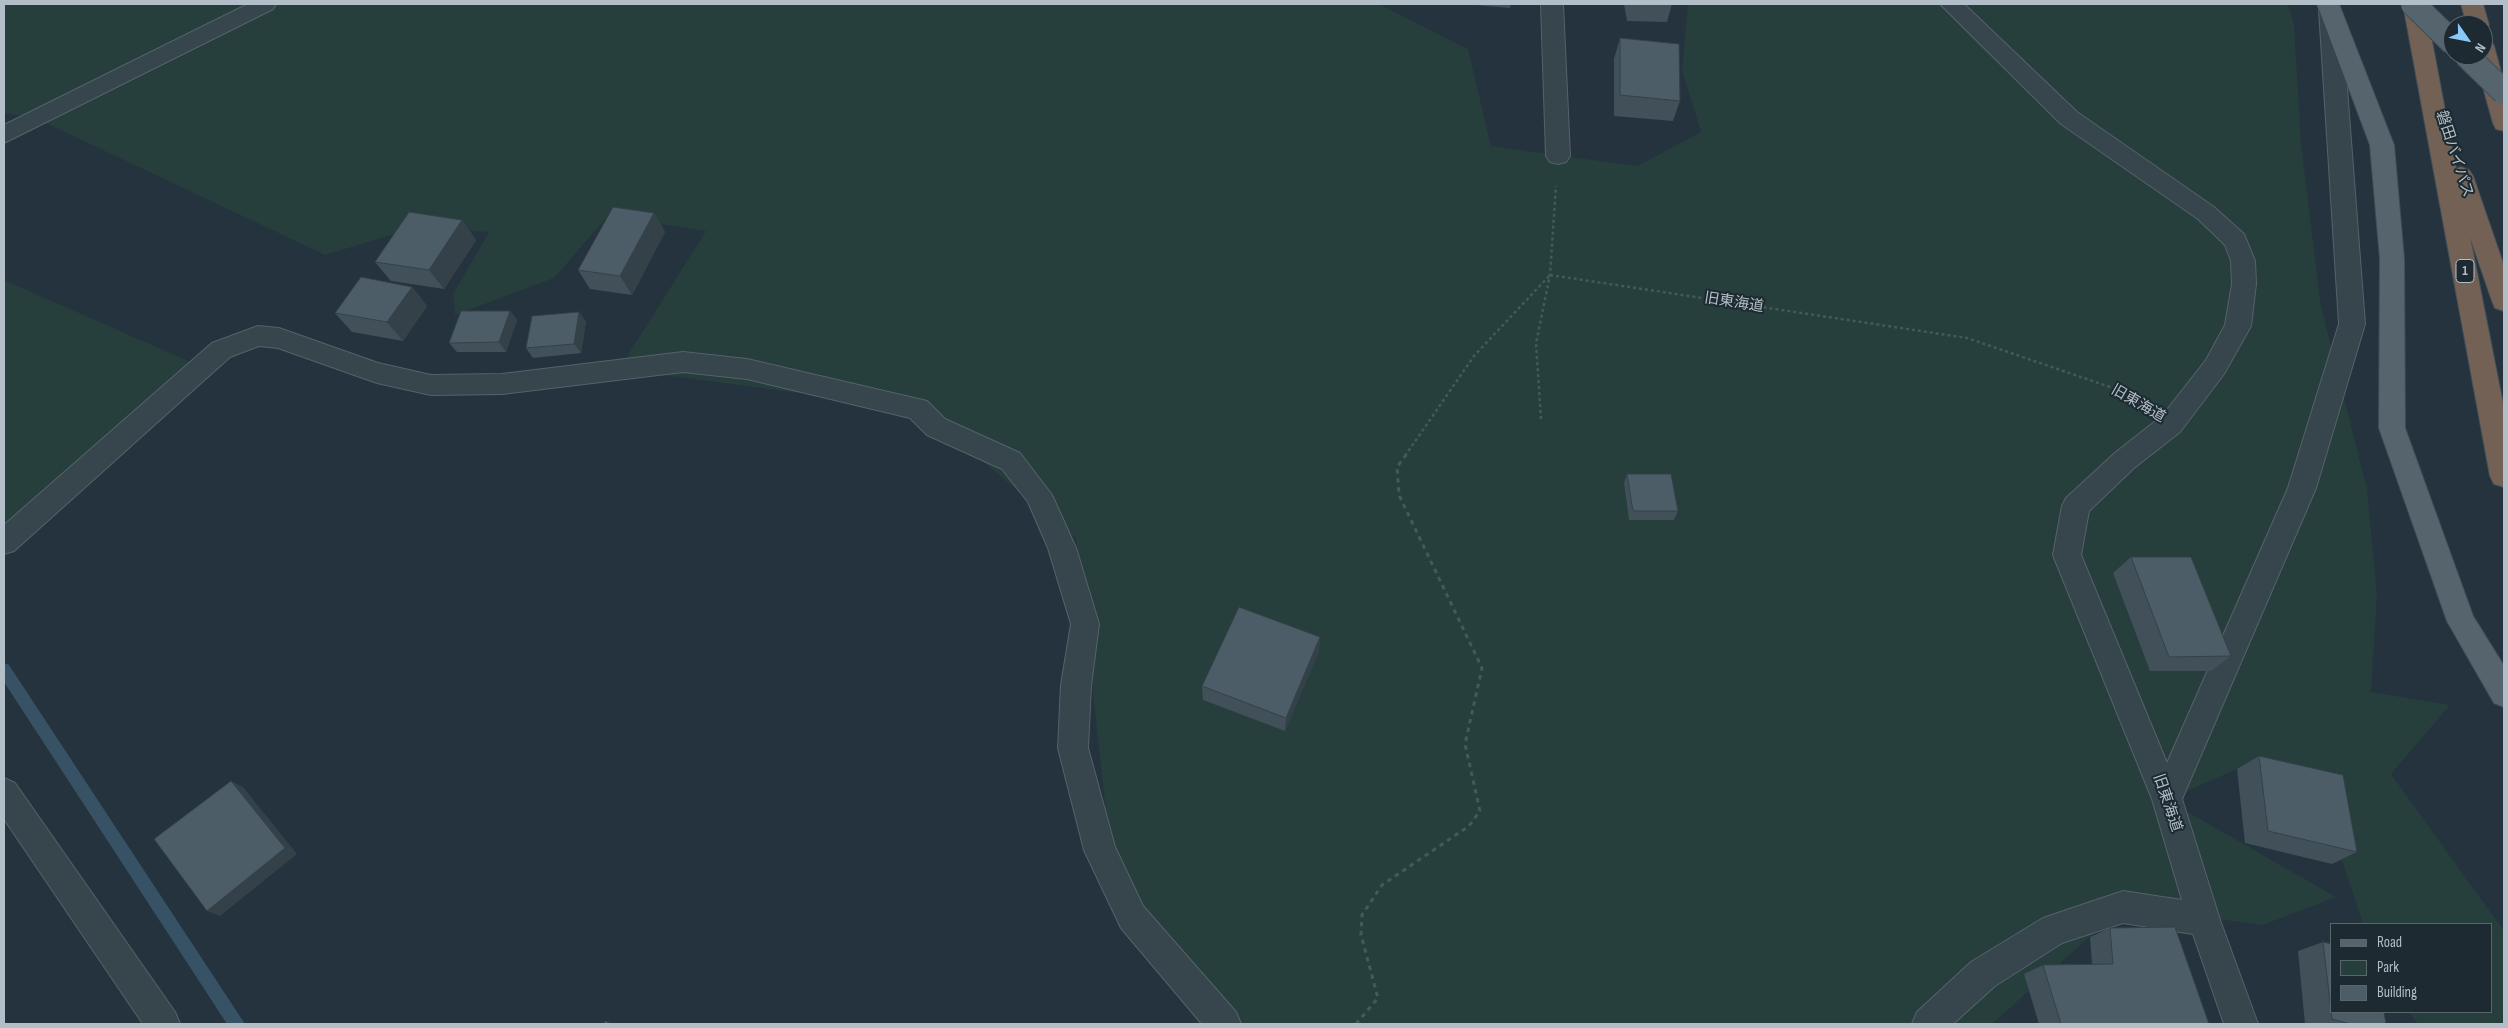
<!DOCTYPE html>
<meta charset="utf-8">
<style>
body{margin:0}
#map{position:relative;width:2508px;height:1028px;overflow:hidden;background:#24333d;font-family:"Sofia Sans Condensed",sans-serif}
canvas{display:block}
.frame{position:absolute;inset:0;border:5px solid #b3bfc8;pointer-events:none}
.legend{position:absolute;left:2330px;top:923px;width:162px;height:90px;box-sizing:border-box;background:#1d2a32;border:1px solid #59666e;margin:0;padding:6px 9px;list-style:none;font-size:15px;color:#b3bfc8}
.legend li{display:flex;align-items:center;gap:10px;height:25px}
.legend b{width:25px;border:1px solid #59666e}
.north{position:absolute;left:2443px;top:15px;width:50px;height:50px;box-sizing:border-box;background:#1d2a32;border:1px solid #59666e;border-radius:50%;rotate:123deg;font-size:14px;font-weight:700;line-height:20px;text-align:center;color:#b3bfc8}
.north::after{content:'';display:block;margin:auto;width:18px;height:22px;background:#89c9f8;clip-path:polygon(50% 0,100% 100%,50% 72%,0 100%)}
</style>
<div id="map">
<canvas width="2508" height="1028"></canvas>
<div class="frame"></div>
<ul class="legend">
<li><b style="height:6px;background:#55646d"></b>Road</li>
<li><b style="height:14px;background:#263e3c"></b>Park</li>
<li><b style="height:14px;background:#4c5d68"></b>Building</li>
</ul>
<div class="north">N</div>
</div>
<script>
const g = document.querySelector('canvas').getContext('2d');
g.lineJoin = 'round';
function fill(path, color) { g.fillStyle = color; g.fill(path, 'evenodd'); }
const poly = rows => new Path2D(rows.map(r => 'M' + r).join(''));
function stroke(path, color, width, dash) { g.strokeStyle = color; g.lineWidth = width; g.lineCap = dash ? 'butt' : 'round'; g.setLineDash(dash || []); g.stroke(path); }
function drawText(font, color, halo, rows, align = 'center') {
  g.font = font + ' "Sofia Sans Condensed","Noto Sans JP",sans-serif'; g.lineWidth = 4; g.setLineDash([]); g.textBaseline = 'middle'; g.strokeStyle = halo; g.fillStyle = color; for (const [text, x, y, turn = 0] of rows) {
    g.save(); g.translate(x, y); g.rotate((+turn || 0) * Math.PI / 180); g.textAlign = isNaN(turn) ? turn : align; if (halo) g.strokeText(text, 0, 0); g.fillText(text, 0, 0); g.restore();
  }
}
const green = poly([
 [4,4,1379,4,1468,49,1491,146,1637,166,1701,132,1682,71,1688,4,2288,4,2294,25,2301,143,2321,307,2367,489,2377,594,2371,692,2450,705,2391,774,2504,931,2504,1024,2418,1024,2409,1012,2492,1012,2492,924,2363,924,2318,788,2237,769,2167,800,2336,897,2263,925,2123,907,1992,1024,1227,1024,1113,876,1076,538,918,409,619,369,706,231,608,216,554,278,455,315,453,294,489,232,415,228,325,255,33,117,4,113],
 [4,280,202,367,4,527]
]);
const stream = poly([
 [4,663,9,665,245,1024,227,1024,4,682,4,663]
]);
const pathFar1 = poly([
 [1550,275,1967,338,2113,388,2139,404],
 [1541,419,1536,343,1550,275,1556,186],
 [1405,456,1474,356,1550,275]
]);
const path = poly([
 [1356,1024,1378,998,1361,935,1362,915,1382,885,1469,826,1480,811,1465,744,1482,668,1399,495,1397,467,1406,455]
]);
const minor = poly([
 [248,4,276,4,273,9,4,143,4,125,248,4],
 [1541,4,1563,4,1570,156,1566,162,1558,164,1550,162,1546,156,1541,4],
 [1940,4,1964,4,2077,112,2214,207,2244,234,2255,261,2256,284,2251,326,2224,374,2180,432,2134,468,2089,511,2081,555,2167,763,2288,488,2339,324,2319,10,2322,5,2327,4,2338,5,2341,10,2365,324,2316,488,2182,799,2220,920,2258,1024,2224,1024,2193,934,2123,923,2062,943,1995,986,1953,1024,1912,1024,1917,1012,1971,962,2043,918,2123,891,2182,900,2152,799,2053,555,2062,506,2066,498,2116,452,2162,416,2206,360,2225,325,2232,284,2231,261,2225,245,2198,219,2061,124,1940,4],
 [258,326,279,328,378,363,431,375,502,374,683,352,747,359,927,401,945,419,1020,453,1052,495,1076,548,1099,624,1091,685,1088,748,1115,847,1143,906,1236,1012,1241,1024,1202,1024,1121,928,1084,850,1058,748,1061,685,1071,624,1048,548,1028,502,1002,469,927,435,910,418,747,379,683,372,502,394,431,395,377,383,278,348,259,346,230,357,14,551,4,554,4,525,212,343,258,326],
 [4,778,15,783,175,1012,180,1024,143,1024,4,819,4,778]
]);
const major = poly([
 [2317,4,2339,4,2394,145,2404,259,2405,428,2473,616,2504,666,2504,707,2494,703,2447,621,2379,428,2380,259,2370,145,2317,4]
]);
const highway = poly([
 [2403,4,2425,4,2456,169,2461,167,2469,170,2473,176,2504,266,2504,311,2495,308,2492,301,2470,237,2504,409,2504,487,2494,484,2490,476,2403,4],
 [2461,4,2483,4,2489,25,2486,30,2483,31,2483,25,2467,25,2461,4],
 [2483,39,2491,41,2494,46,2504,83,2504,131,2496,129,2493,123,2474,55,2483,55,2483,39]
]);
const majorBridge = poly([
 [2413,4,2453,43],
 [2466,55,2504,92]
]);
const wall = poly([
 [1464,4,1511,4,1510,8],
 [1624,4,1672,4,1667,22,1627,21],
 [1620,38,1680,101,1673,121,1614,116,1614,59],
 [654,213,665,232,632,295,590,289,578,270],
 [462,220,476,240,444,289,391,281,375,262],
 [412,287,427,306,403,341,352,332,335,313],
 [510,311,517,320,506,352,457,352,449,343],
 [586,321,581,353,533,358,526,348],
 [1627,474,1678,511,1674,520,1629,520,1624,483],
 [2131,557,2231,656,2211,671,2150,671,2113,573],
 [1320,637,1319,651,1285,731,1203,700,1202,686],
 [2259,756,2357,852,2332,864,2245,843,2237,769],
 [2110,928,2209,1024,2039,1024,2024,974,2043,965,2092,964,2090,937],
 [2323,942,2386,1024,2305,1024,2298,951]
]);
const shadedWall = poly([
 [654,213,665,232,632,295,620,276],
 [462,220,476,240,444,289,429,270],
 [412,287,427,306,403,341,387,322],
 [510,311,517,320,506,352,499,342],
 [579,312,586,321,581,353,574,344],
 [1320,637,1319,651,1285,731,1286,718],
 [231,781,243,787,297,854,220,916,207,911]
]);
const building = poly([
 [1620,38,1679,44,1680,101,1620,95,1620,38],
 [613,207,654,213,620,276,578,270,613,207],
 [409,212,462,220,429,270,375,262,409,212],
 [361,277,412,287,387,322,335,313,361,277],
 [461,311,510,311,499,342,449,343,461,311],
 [579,312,574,344,526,348,532,316,579,312],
 [1627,474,1671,474,1678,511,1633,511,1627,474],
 [2131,557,2191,557,2231,656,2169,657,2131,557],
 [1239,607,1320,637,1286,718,1202,686,1239,607],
 [2259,756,2343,775,2357,852,2268,831,2259,756],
 [231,781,285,848,207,911,154,839,231,781],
 [2175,927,2209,1024,2061,1024,2043,965,2113,964,2110,928,2175,927],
 [2323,942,2332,944,2332,1012,2384,1012,2386,1024,2351,1024,2332,1019,2323,942],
 [605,1021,612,1024,604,1024,605,1021]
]);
const shields = [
 [2465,271,18]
];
const shieldNames = [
 ["1",2465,271]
];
const streetNames = [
 ["磐田バイパス",2454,154,72],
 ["旧東海道",1734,303,9],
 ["旧東海道",2138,404,30],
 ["旧東海道",2167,803,71]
];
fill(green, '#263e3c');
fill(stream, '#375264');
stroke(minor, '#56626b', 2);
stroke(major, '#414e56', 2);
stroke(highway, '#434f58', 2);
stroke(pathFar1, '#435a59', 2.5, [3, 3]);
stroke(path, '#435a59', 3, [4.5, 4.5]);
fill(minor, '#37454d');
fill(major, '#55646d');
fill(highway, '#736155');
stroke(majorBridge, '#414e56', 26, []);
stroke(majorBridge, '#55646d', 24);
fill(wall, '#415059');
fill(shadedWall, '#354149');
fill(building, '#4c5d68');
stroke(building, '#354149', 1);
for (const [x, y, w] of shields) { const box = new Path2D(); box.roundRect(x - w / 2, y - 11.5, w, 23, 4); g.fillStyle = '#1d2a32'; g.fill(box); stroke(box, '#b3bfc8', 1); }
drawText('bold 14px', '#b3bfc8', null, shieldNames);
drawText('15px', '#b3bfc8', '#1d2a32', streetNames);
</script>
